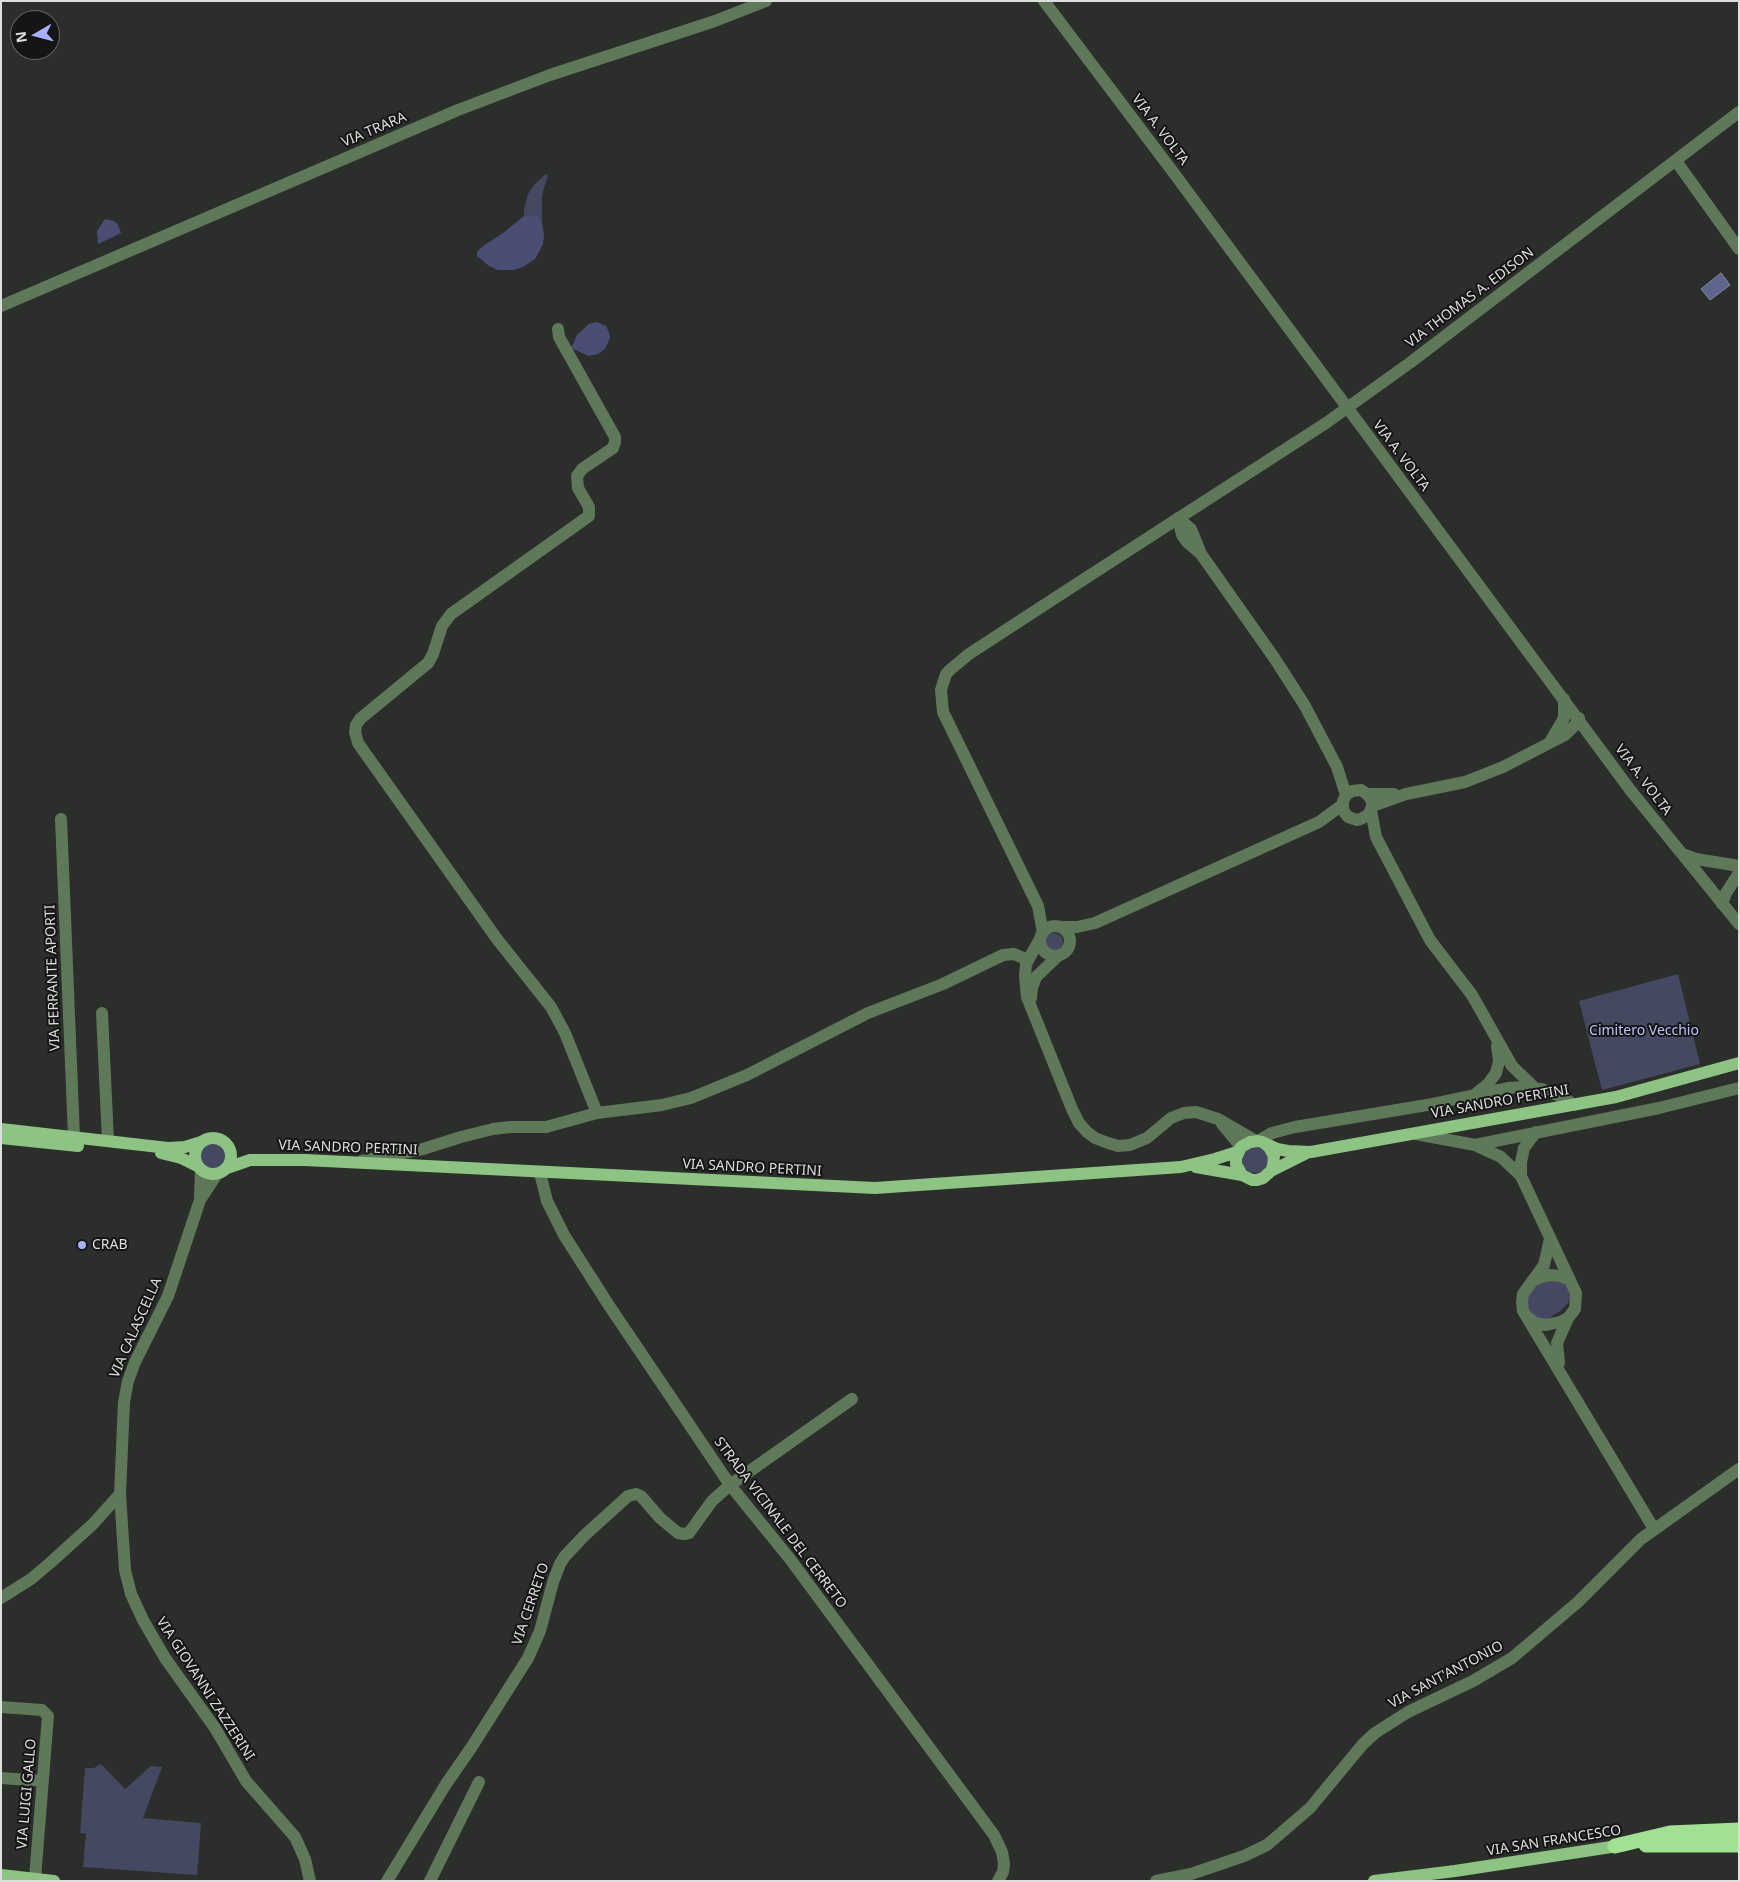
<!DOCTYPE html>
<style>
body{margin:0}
#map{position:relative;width:1740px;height:1882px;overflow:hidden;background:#2b2e2b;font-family:"Noto Sans",sans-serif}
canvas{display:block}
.frame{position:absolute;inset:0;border:2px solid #dddfdd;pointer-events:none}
.north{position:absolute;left:10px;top:10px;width:50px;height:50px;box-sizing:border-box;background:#141514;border:1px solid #646664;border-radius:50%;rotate:262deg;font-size:14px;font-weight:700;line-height:20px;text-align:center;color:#dddfdd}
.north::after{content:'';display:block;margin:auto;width:18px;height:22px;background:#a8b0fc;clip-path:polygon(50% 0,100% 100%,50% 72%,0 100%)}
</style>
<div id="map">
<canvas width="1740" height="1882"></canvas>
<div class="frame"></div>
<div class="north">N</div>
</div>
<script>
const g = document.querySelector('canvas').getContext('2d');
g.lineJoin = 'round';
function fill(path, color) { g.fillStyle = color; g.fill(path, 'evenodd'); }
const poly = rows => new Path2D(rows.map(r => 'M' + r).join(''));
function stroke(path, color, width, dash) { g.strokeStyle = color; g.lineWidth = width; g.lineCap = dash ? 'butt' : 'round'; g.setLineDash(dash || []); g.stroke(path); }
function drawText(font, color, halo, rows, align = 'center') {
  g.font = font + ' "Noto Sans",sans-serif'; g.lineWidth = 4; g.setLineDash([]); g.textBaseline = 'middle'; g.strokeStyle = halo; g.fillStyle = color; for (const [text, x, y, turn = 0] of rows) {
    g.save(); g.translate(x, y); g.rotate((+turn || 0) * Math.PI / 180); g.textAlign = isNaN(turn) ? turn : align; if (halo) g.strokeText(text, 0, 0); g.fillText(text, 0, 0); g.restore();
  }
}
const green = poly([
 [546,174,548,176,542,195,542,222,537,215,524,216,524,210,528,194,534,185],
 '1045 942a9 9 0 1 1 18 0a9 9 0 1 1-18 0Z',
 [1678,974,1700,1064,1602,1090,1579,1001],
 '199 1156a14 14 0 1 1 28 0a14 14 0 1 1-28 0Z',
 '1242 1160a13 13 0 1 1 26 0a13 13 0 1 1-26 0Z',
 [1548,1279,1561,1280,1569,1288,1570,1298,1568,1303,1560,1311,1548,1319,1538,1319,1527,1311,1529,1289],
 [101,1764,125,1789,151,1766,162,1767,143,1818,201,1823,197,1875,83,1867,86,1834,80,1833,85,1768,94,1768]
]);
const forest = poly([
 [537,215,542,222,544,235,543,244,535,259,523,267,514,270,498,270,489,266,477,256,477,252,483,246,503,233,524,216],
 [105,219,114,221,118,225,121,233,98,244,97,231],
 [597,322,606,326,609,332,610,338,605,349,598,354,589,356,571,348,577,335,589,324]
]);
const water = poly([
 [1721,273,1730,285,1710,300,1701,289,1721,273]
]);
const minor = poly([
 [1044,1,1173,172,1631,791,1739,924],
 [1676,161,1739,249],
 [1,306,458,110,550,75,715,21,766,1],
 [558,329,559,337,615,437,615,442,613,448,582,469,577,476,578,488,589,507,589,516,451,614,442,626,433,654,428,663,360,719,356,725,355,732,358,743,497,939,551,1007,565,1033,597,1113],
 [1178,518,1182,535,1187,542,1201,554,1275,659,1305,706,1337,767,1346,795],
 [1178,518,1191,529,1201,554],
 [1550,742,1564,718,1564,699],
 [1367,794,1372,801,1372,806,1369,814,1361,819,1357,820,1348,817,1343,810,1343,801,1346,795,1352,791,1361,790,1367,794,1394,794],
 [1372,806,1406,794,1465,782,1503,767,1565,735,1575,725,1579,718],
 [1371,810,1376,837,1430,940,1472,995,1512,1066,1535,1088],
 [61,819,74,1137],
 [1683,854,1696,859,1739,866],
 [1722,904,1726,893,1739,873],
 '1040 941a15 15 0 1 1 30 0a15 15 0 1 1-30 0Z',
 [1060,927,1077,927,1095,923,1319,822,1342,805],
 [1043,933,1038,906,943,712,941,690,946,674,951,669,969,654,1075,585,1326,423,1411,362,1739,112],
 [1040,939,1026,964,1025,976,1027,997,1072,1109,1079,1123,1087,1132,1095,1138,1108,1143,1118,1146,1130,1145,1147,1138,1171,1118,1184,1113,1196,1112,1218,1119,1256,1141],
 [1031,998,1032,988,1036,977,1059,955],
 [102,1013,108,1141],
 [1477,1093,1488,1084,1496,1073,1499,1061,1497,1046],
 [1222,1124,1241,1147],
 [1416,1134,1475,1145,1659,1108,1739,1088],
 [1258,1141,1272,1133,1295,1127,1427,1105,1508,1088,1523,1087,1541,1089,1563,1097,1574,1105],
 [1475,1145,1501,1157,1521,1176,1576,1293,1575,1309,1568,1318,1557,1343,1559,1363],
 [362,1161,423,1149,461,1137,493,1129,510,1127,546,1127,597,1113,662,1105,691,1098,747,1075,868,1013,943,984,1003,955,1014,954,1028,960],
 [540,1173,547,1201,564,1235,608,1304,730,1485,790,1559,994,1835,1002,1852,1004,1864,1003,1872,998,1881],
 [1521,1176,1521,1162,1524,1148,1536,1132],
 [200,1197,201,1170],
 [1550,1239,1544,1265,1523,1294,1522,1302,1523,1311,1654,1529],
 [1532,1281,1542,1277,1550,1275,1560,1276,1570,1280],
 [1529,1318,1535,1323,1546,1325,1560,1322,1568,1318],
 [120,1494,125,1570,131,1594,143,1620,165,1658,215,1728,246,1781,295,1837,305,1859,310,1881],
 [1,1598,31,1579,50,1563,93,1524,120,1494,124,1402,128,1381,135,1362,168,1296,200,1200,217,1174],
 [1,1707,42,1710,48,1716,35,1878],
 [1,1778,43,1781],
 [387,1881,446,1784,471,1748,528,1658,540,1631,553,1582,560,1564,565,1556,585,1535,628,1496,636,1494,641,1496,660,1518,678,1533,684,1534,689,1533,712,1501,730,1485,852,1399],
 [430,1881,479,1782],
 [1156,1881,1191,1874,1244,1856,1267,1845,1310,1808,1363,1744,1375,1733,1408,1712,1473,1681,1512,1658,1578,1602,1641,1539,1739,1469]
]);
const major = poly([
 [1,1129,168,1148,185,1147,201,1142],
 '195 1156a18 18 0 1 1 36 0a18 18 0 1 1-36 0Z',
 [1,1138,78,1146],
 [1265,1144,1269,1147,1274,1156,1273,1166,1271,1171,1263,1178,1257,1180,1252,1180,1242,1175,1236,1164,1236,1158,1241,1147,1250,1142,1258,1141,1262,1142,1277,1149,1288,1151,1311,1152,1616,1097,1739,1063],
 [161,1153,181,1158,197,1166],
 [1196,1167,1242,1175],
 [227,1168,250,1160,305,1160,875,1188,1181,1167,1215,1159,1237,1152],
 [1271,1171,1307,1153],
 [1,1875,54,1881],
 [1374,1881,1455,1871,1624,1845]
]);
const highway = poly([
 [1646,1845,1739,1845],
 [1615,1846,1670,1833,1739,1830]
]);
const markers = [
 [82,1245,5,"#a8b0fc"]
];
const streetNames = [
 ["VIA TRARA",374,130,-23],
 ["VIA A. VOLTA",1160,130,53],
 ["VIA THOMAS A. EDISON",1470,298,-37],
 ["VIA A. VOLTA",1401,456,53],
 ["VIA A. VOLTA",1643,780,53],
 ["VIA FERRANTE APORTI",53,978,-92],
 ["VIA SANDRO PERTINI",1500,1102,-10],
 ["VIA SANDRO PERTINI",348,1148,2],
 ["VIA SANDRO PERTINI",752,1168,3],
 ["VIA CALASCELLA",136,1328,-66],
 ["STRADA VICINALE DEL CERRETO",780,1523,53],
 ["VIA CERRETO",531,1604,-71],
 ["VIA SANT'ANTONIO",1446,1675,-28],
 ["VIA GIOVANNI ZAZZERINI",205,1689,57],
 ["VIA LUIGI GALLO",27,1794,-85],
 ["VIA SAN FRANCESCO",1554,1841,-9]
];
const parkNames = [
 ["Cimitero Vecchio",1644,1031]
];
const poiNames = [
 ["CRAB",92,1245]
];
fill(green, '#454861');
fill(forest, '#4a4e75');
fill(water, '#5f648c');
stroke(water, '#8589a4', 1);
stroke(minor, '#5e7859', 12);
stroke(major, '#8dc383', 12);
stroke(highway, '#a0e194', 15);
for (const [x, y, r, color] of markers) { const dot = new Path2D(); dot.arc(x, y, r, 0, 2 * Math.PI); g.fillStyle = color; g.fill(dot); stroke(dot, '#141514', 2); }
drawText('14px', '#dddfdd', '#141514', streetNames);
drawText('14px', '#bcc3f8', '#141514', parkNames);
drawText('14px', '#dddfdd', '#141514', poiNames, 'left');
</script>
